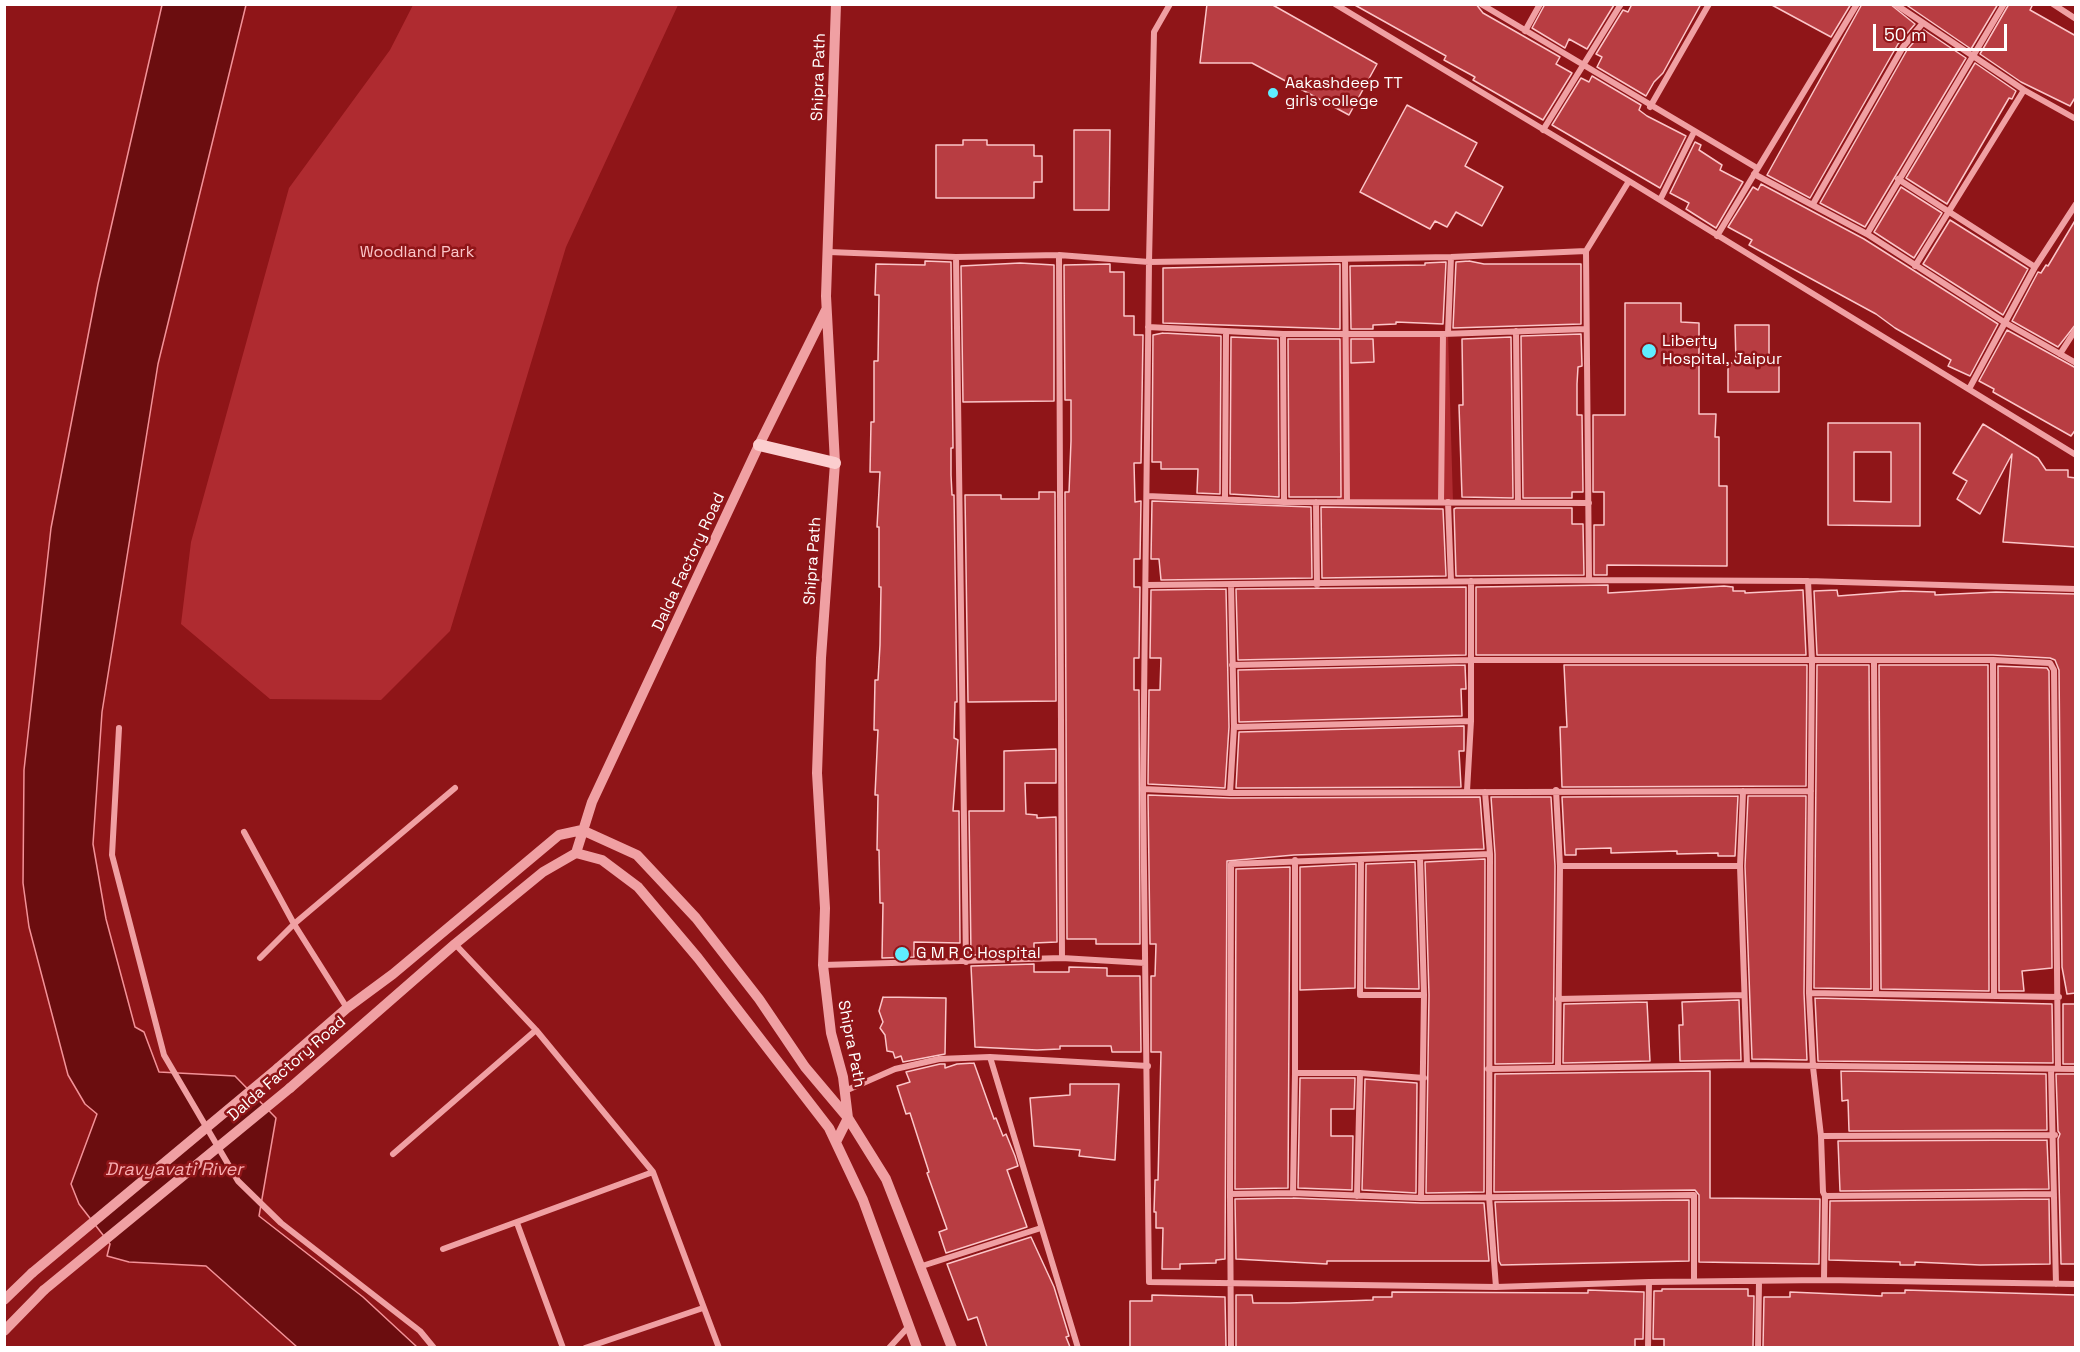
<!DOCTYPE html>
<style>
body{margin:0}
#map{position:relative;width:2080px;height:1352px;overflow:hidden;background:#8f1518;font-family:"Space Grotesk",sans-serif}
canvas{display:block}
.frame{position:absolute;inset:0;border:6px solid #fff;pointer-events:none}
.scale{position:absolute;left:1873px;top:24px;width:134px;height:27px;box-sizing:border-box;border:3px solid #fff;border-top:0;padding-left:8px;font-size:18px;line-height:21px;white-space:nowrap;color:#fff;-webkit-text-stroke:4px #8f1518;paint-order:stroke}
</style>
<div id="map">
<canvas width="2080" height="1352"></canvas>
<div class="frame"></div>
<div class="scale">50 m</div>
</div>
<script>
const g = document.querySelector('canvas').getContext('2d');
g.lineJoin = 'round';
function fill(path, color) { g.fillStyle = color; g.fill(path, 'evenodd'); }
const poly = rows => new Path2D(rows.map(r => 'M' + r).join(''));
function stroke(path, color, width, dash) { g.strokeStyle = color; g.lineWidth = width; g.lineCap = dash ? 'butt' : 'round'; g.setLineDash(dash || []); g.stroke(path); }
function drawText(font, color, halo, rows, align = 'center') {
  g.font = font + ' "Space Grotesk",sans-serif'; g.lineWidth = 5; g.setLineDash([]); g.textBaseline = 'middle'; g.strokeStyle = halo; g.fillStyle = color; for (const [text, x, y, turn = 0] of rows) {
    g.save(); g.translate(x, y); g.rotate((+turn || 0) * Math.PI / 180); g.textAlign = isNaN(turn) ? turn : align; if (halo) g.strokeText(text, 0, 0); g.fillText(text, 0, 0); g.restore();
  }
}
const green = poly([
 [413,5,678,5,566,247,450,631,381,700,270,699,181,624,191,542,289,188,390,50],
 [1448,333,1453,502,1337,502,1341,334]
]);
const water = poly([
 [162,5,246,5,158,364,102,712,93,844,106,919,135,1027,144,1032,159,1072,235,1076,276,1118,259,1216,363,1297,417,1347,297,1347,206,1266,129,1262,107,1256,110,1244,79,1204,71,1184,97,1114,85,1104,68,1075,29,927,23,883,24,770,51,528,98,284,162,5]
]);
const building = poly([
 [1207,4,1271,4,1377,64,1349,115,1252,63,1200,63,1207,4],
 [1353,4,1476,4,1483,13,1560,57,1556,64,1572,73,1543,120,1473,80,1475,77,1444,60,1446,56,1353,4],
 [1545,4,1613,4,1614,5,1587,49,1569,39,1565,48,1532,28,1545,4],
 [1632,4,1701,4,1663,73,1654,82,1646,96,1597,67,1602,57,1596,54,1623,10,1628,12,1632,4],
 [1770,4,1851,4,1831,37,1770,4],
 [1862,4,1890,4,1915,24,1898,44,1810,198,1767,175,1862,4],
 [1905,4,1998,4,1971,49,1905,4],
 [2009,4,2033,4,2030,10,2076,36,2076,96,2070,106,2021,82,1980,54,2009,4],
 [1924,30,1966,58,1865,227,1820,203,1907,50,1924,30],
 [1975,63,2016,91,2012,99,2009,98,1947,204,1906,178,1975,63],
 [1592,76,1641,105,1639,110,1647,116,1686,136,1660,188,1552,125,1581,78,1589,82,1592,76],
 [1407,105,1477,143,1465,166,1503,187,1482,226,1456,212,1447,227,1435,221,1430,229,1360,192,1407,105],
 [1074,130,1110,130,1109,210,1074,210,1074,130],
 [963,140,987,140,987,145,1034,145,1034,156,1042,156,1042,182,1034,182,1034,198,936,198,936,145,963,145,963,140],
 [1695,142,1701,145,1699,150,1722,165,1720,170,1743,182,1716,228,1686,209,1689,203,1670,193,1695,142],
 [1761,184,1864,239,1998,324,1970,376,1948,366,1951,360,1895,328,1876,314,1749,245,1752,240,1728,227,1753,187,1758,190,1761,184],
 [1901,187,1942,213,1914,258,1874,232,1901,187],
 [2076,219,2076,324,2058,347,2012,321,2038,272,2041,273,2046,265,2048,266,2076,219],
 [1950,220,2028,269,2003,315,1923,264,1950,220],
 [925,261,951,262,953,448,951,448,951,475,952,495,954,495,957,702,955,702,954,738,958,740,953,811,959,811,960,943,914,942,914,957,882,958,883,903,880,903,879,850,877,850,878,795,875,795,878,730,874,730,875,680,878,680,880,645,881,587,879,587,879,527,877,527,880,472,870,472,871,422,874,422,874,361,878,361,879,295,875,295,876,264,925,265,925,261],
 [1469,261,1484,264,1581,264,1581,324,1453,328,1456,262,1469,261],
 [1446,262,1443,324,1396,322,1396,324,1373,325,1373,329,1351,329,1350,266,1425,265,1425,263,1446,262],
 [1020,263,1054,265,1054,401,963,402,961,266,1020,263],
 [1110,264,1110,272,1124,272,1124,316,1134,316,1134,335,1143,335,1141,463,1134,463,1135,502,1141,501,1140,559,1134,559,1134,587,1140,587,1139,658,1134,658,1134,690,1139,690,1140,944,1096,944,1096,939,1067,939,1065,492,1069,492,1071,441,1071,400,1065,400,1064,265,1110,264],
 [1340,264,1340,329,1163,323,1163,268,1340,264],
 [1625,303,1681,303,1681,322,1699,323,1699,414,1716,414,1715,437,1719,437,1719,486,1727,486,1727,566,1607,565,1607,575,1594,575,1594,525,1604,525,1604,492,1593,492,1593,415,1625,415,1625,303],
 [1735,325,1769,325,1769,361,1779,360,1779,392,1728,392,1728,363,1736,363,1735,325],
 [2007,330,2076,368,2076,429,2071,436,1993,392,1994,389,1979,381,2007,330],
 [1163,333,1221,336,1220,494,1197,493,1198,469,1161,469,1161,462,1152,462,1153,335,1163,333],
 [1581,334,1582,366,1578,367,1577,384,1577,415,1582,415,1583,492,1572,492,1572,498,1523,498,1521,336,1581,334],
 [1231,337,1278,339,1279,497,1230,494,1231,337],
 [1511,337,1513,498,1462,497,1459,405,1463,405,1462,339,1511,337],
 [1288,339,1340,339,1341,497,1289,497,1288,339],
 [1351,339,1373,339,1374,362,1351,363,1351,339],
 [1828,423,1920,423,1920,526,1828,525,1828,423],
 [1854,452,1891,452,1891,502,1854,501,1854,452],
 [1983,424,2038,458,2046,470,2068,470,2068,477,2076,478,2076,547,2003,542,2012,454,1980,514,1957,499,1967,481,1953,473,1983,424],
 [1039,492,1055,492,1056,701,968,702,965,495,1001,495,1001,499,1039,499,1039,492],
 [1152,501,1311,507,1312,578,1161,580,1159,559,1151,559,1152,501],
 [1321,507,1443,509,1446,576,1322,578,1321,507],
 [1456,508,1572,508,1572,524,1583,524,1584,575,1456,576,1454,509,1456,508],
 [1608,585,1608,593,1724,586,1733,587,1733,591,1745,591,1745,593,1803,590,1806,655,1476,655,1476,587,1608,585],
 [1466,587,1466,655,1238,660,1236,589,1466,587],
 [1226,589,1229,727,1225,788,1148,784,1149,690,1160,690,1161,658,1150,658,1151,590,1226,589],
 [1837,590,1838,596,1903,591,1935,592,1935,595,1996,592,2076,594,2076,993,2067,994,2062,967,2059,670,2055,660,2050,658,1993,655,1817,655,1814,591,1837,590],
 [1465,665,1466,689,1461,689,1462,716,1239,722,1238,670,1465,665],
 [1564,665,1807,665,1806,786,1562,787,1560,727,1567,727,1564,665],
 [1817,665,1869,665,1871,989,1814,988,1817,665],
 [1879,665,1988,665,1989,991,1881,989,1879,665],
 [1998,666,2047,668,2049,671,2052,968,2022,971,2024,991,1999,991,1998,666],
 [1464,726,1464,751,1459,751,1461,787,1236,788,1239,732,1464,726],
 [1056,749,1056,783,1025,783,1026,814,1037,815,1037,818,1056,817,1057,942,1034,943,1034,954,971,955,969,811,1004,811,1004,751,1056,749],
 [1148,795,1230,798,1480,797,1484,849,1294,855,1227,861,1225,1259,1216,1260,1216,1263,1180,1264,1180,1269,1162,1269,1163,1228,1156,1228,1156,1212,1154,1212,1155,1180,1158,1180,1161,1052,1151,1052,1151,976,1155,976,1156,944,1150,944,1148,795],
 [1738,796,1735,856,1718,856,1718,853,1677,854,1677,851,1611,853,1611,848,1576,849,1576,855,1565,855,1562,797,1738,796],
 [1748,796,1806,796,1804,993,1807,1060,1752,1059,1745,866,1748,796],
 [1491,797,1551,797,1555,866,1553,1063,1495,1064,1495,854,1491,797],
 [1485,859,1484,1192,1426,1193,1429,995,1425,862,1485,859],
 [1415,862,1419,989,1365,988,1366,864,1415,862],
 [1356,864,1355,988,1300,990,1300,867,1356,864],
 [1290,867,1288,1188,1235,1189,1236,869,1290,867],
 [1034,964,1034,972,1069,972,1069,967,1107,968,1107,976,1140,976,1141,1052,1112,1052,1111,1046,1060,1046,1060,1049,1037,1050,975,1047,971,966,1034,964],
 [883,997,946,998,945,1054,903,1062,901,1056,895,1058,893,1052,887,1051,885,1035,880,1028,883,1022,879,1011,883,997],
 [1815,998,2052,1004,2053,1063,1818,1061,1815,998],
 [1739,1000,1741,1060,1680,1061,1679,1025,1683,1025,1682,1002,1739,1000],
 [1647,1002,1650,1061,1563,1063,1564,1004,1647,1002],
 [2063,1004,2076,1004,2076,1064,2063,1064,2063,1004],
 [974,1063,994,1119,996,1118,1003,1136,1006,1134,1015,1156,1018,1166,1007,1170,1027,1227,946,1253,939,1232,947,1229,927,1173,929,1172,910,1113,906,1114,897,1086,910,1082,906,1072,940,1064,945,1064,945,1068,957,1064,974,1063],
 [1710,1071,1710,1198,1820,1199,1819,1264,1699,1262,1699,1195,1695,1190,1494,1192,1495,1074,1710,1071],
 [1841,1071,2046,1074,2047,1130,1849,1131,1848,1100,1842,1101,1841,1071],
 [2056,1074,2076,1074,2076,1264,2061,1264,2058,1139,2060,1134,2058,1131,2056,1074],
 [1300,1078,1355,1078,1354,1109,1331,1109,1331,1136,1353,1136,1352,1190,1298,1188,1300,1078],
 [1365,1079,1417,1083,1416,1193,1362,1190,1365,1079],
 [1070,1084,1119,1084,1115,1160,1079,1156,1080,1150,1034,1146,1030,1098,1070,1095,1070,1084],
 [2047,1140,2049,1189,1840,1191,1838,1141,2047,1140],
 [1293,1198,1421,1203,1484,1203,1489,1261,1327,1261,1327,1264,1236,1259,1235,1199,1293,1198],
 [2049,1199,2050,1264,1980,1265,1915,1262,1915,1265,1900,1265,1900,1262,1829,1260,1830,1201,2049,1199],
 [1689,1200,1689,1261,1501,1265,1499,1261,1495,1202,1689,1200],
 [1031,1237,1054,1287,1069,1336,1066,1337,1070,1347,987,1347,977,1317,968,1320,947,1264,1031,1237],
 [1662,1289,1748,1289,1748,1296,1754,1296,1753,1347,1664,1347,1664,1339,1653,1339,1654,1291,1662,1291,1662,1289],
 [1588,1290,1644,1292,1643,1339,1635,1339,1635,1347,1236,1347,1236,1295,1252,1295,1253,1303,1290,1303,1373,1300,1373,1297,1392,1297,1392,1292,1588,1293,1588,1290],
 [1905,1290,2076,1295,2076,1347,1763,1347,1764,1297,1790,1297,1790,1292,1882,1296,1882,1293,1905,1293,1905,1290],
 [1152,1295,1225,1297,1226,1347,1130,1347,1130,1301,1152,1301,1152,1295]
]);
const minor = poly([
 [1170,4,1154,32,1149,262,1143,789,1149,1282,1496,1287,1649,1282,1648,1348],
 [1335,4,1629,181,2076,455],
 [1481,4,1757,168],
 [1895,4,2024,90,2076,119],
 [2053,4,2076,19],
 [1525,31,1540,4],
 [1650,107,1709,4],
 [1543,130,1621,4],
 [1754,174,1867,234,2004,322,2076,363],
 [1898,179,2035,267],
 [1629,181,1586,251,1589,580,1808,581,2076,589],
 [1660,200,1694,132],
 [1813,204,1903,47,1922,24],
 [1867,234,2004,4],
 [1717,236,1857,4],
 [829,252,956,257,1059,255,1062,958],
 [1059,255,1149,262,1451,257,1586,251],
 [956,257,966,962],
 [1345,259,1347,502],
 [1915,266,2024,90],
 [1148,327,1283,334,1443,334,1585,329],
 [1516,331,1518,502],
 [1448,333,1451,257],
 [1283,334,1284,502],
 [2060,354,2076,329],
 [1969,389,2035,267,2076,204],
 [1147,496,1284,502,1589,503],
 [1225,498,1226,333],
 [1316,502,1317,585],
 [1441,502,1443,334],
 [1448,502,1451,581],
 [1471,581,1471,660,1993,660,2050,663,2054,670,2058,1069],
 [1808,581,1812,661,1809,993,1813,1067,1821,1136,1823,1192,1825,1196,2054,1194],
 [1147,585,1589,580],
 [1993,660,1994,996],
 [1874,662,1876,994],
 [1232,665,1471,660,1471,721,1467,791],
 [1234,727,1471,721],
 [119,728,112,855,164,1055,238,1181,281,1223,420,1331,434,1348],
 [1143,789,1230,793,1811,791],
 [1556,790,1560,866,1558,1067],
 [1743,791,1740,866,1747,1065],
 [1485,792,1490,854,1489,1196,1496,1287],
 [1230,793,1234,727,1231,585],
 [244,832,294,924,347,1008],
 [1490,854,1231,864,1230,1194,1293,1193,1421,1198,1694,1195,1694,1281],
 [1420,857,1424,995,1421,1198],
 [1361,859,1360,995,1424,995],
 [1295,860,1295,1073],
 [1560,866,1740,866],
 [455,944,536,1030,653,1172,719,1348],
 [260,958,294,924,455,788],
 [823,965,1062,958,1145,963],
 [1809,993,2059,997],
 [1558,999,1744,995],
 [990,1057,1078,1348],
 [1488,1069,1747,1065,2076,1069],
 [2051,1069,2056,1284],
 [845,1091,895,1069,939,1059,990,1057,1148,1066],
 [1821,1136,2055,1135],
 [393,1154,536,1030],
 [1293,1193,1295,1073,1360,1073,1424,1078],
 [1230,1194,1231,1348],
 [1357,1196,1360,1073],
 [517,1223,563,1348],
 [443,1249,653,1172],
 [922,1266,1041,1228],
 [1824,1280,1825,1196],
 [1649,1282,1824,1280,2076,1284],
 [585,1348,703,1308],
 [889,1348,909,1326],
 [1758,1348,1759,1282]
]);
const tertiary = poly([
 [836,4,826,296,835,463,821,658,817,773,825,908,823,965,831,1033,843,1077,848,1118,886,1179,952,1348],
 [582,830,637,855,696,918,759,999,805,1067,848,1118],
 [576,853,602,860,638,887,698,958,829,1128,863,1200,917,1348],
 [278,1068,347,1008,393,974,559,835,582,830],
 [290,1088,455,944,543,872,576,853,592,802,759,445,826,310],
 [836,1142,848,1118],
 [4,1300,32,1273],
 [4,1331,44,1290]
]);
const secondary = poly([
 [759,445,835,463]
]);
const tertiaryBridge = poly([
 [32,1273,278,1068],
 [44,1290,290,1088]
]);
const markers = [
 [1273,93,6,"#5fedff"],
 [1649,351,8,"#5fedff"],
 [902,954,8,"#5fedff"]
];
const streetNames = [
 ["Shipra Path",819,77,-88],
 ["Shipra Path",813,561,-86],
 ["Dalda Factory Road",689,562,-65],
 ["Shipra Path",851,1044,79],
 ["Dalda Factory Road",287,1069,-41]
];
const poiNames = [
 ["Aakashdeep TT",1285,84],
 ["girls college",1285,102],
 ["Liberty",1662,342],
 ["Hospital, Jaipur",1662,360],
 ["G M R C Hospital",916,954]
];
const parkNames = [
 ["Woodland Park",417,253]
];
const waterNames = [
 ["Dravyavati River",174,1170]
];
fill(green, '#af2b30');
fill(water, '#6b0d0f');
stroke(water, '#f39298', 1.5);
fill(building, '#b83d42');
stroke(building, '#fcc6c9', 1.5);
stroke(minor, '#f0a0a3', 6);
stroke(tertiary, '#f0a0a3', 10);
stroke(secondary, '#fbcecf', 12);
stroke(tertiaryBridge, '#f0a0a3', 10);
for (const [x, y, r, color] of markers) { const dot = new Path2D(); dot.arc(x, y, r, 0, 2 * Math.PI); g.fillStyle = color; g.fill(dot); stroke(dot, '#8f1518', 2); }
drawText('16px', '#fff', '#8f1518', streetNames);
drawText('16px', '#fff', '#8f1518', poiNames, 'left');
drawText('16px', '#fcc6c9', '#8f1518', parkNames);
drawText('italic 18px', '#f8acb0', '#8f1518', waterNames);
</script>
